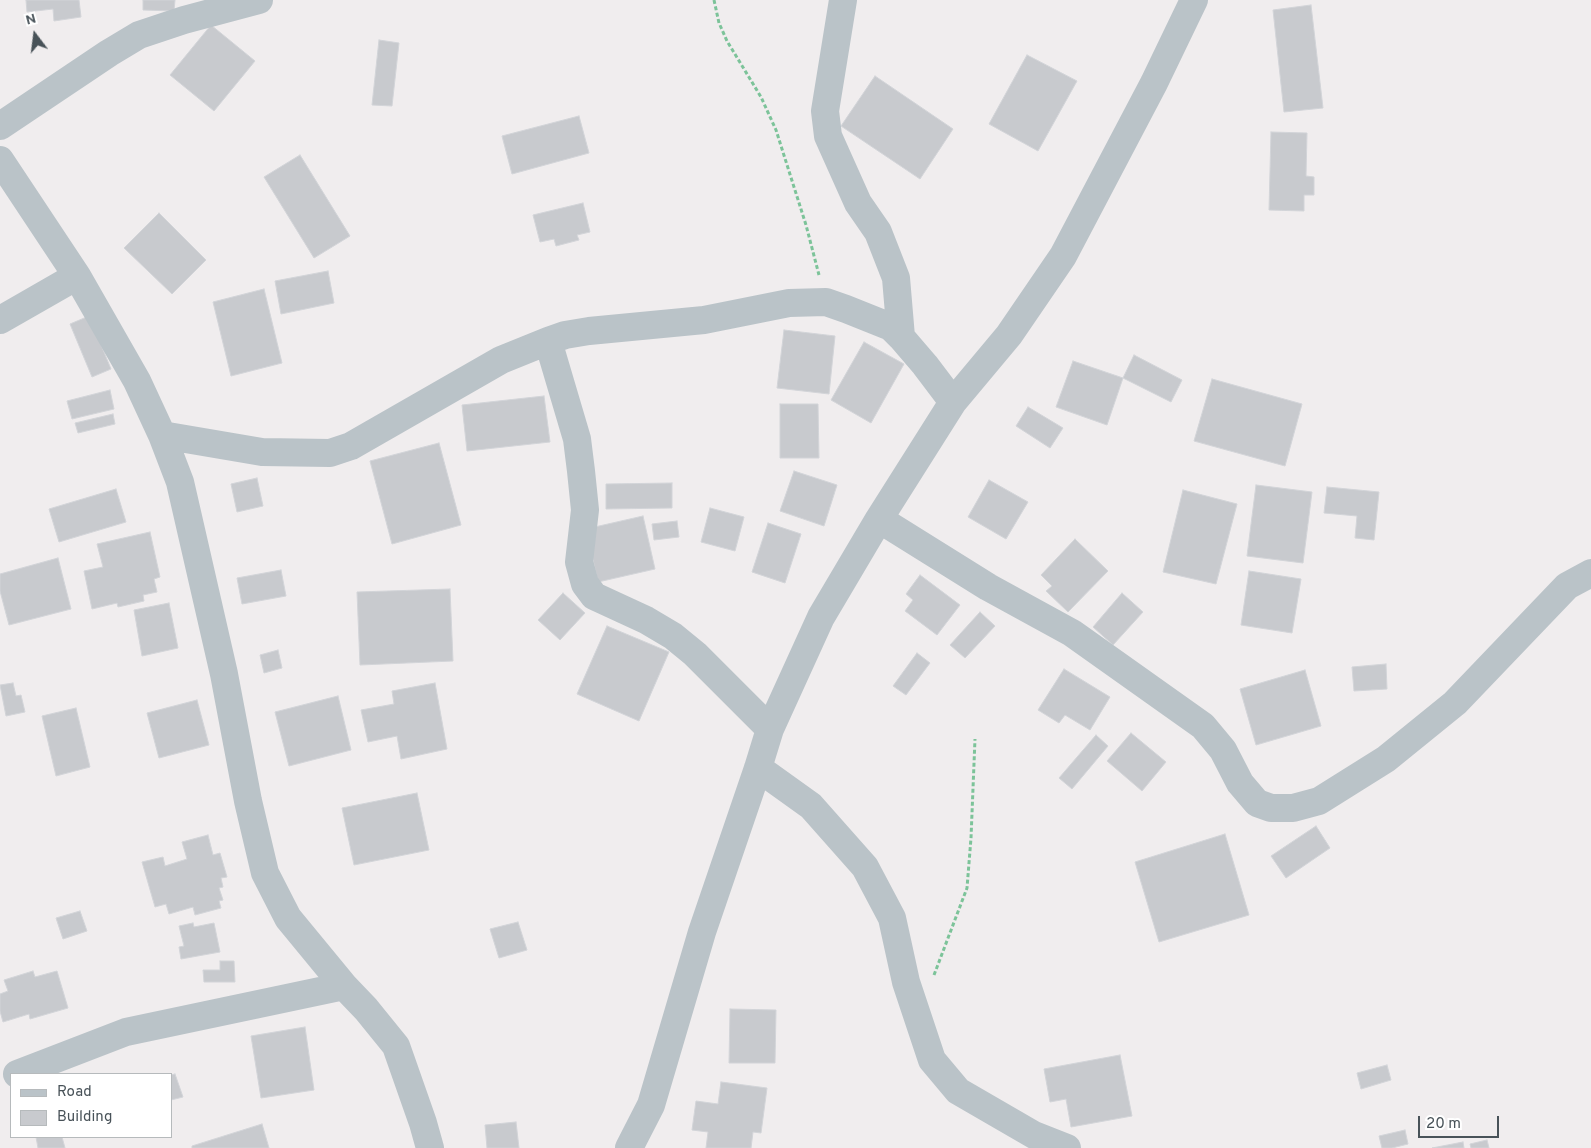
<!DOCTYPE html>
<style>
body{margin:0}
#map{position:relative;width:1591px;height:1148px;overflow:hidden;background:#f0edee;font-family:Overpass,sans-serif}
canvas{display:block}
.legend{position:absolute;left:10px;top:1073px;width:162px;height:65px;box-sizing:border-box;background:#fff;border:1px solid #b6babc;margin:0;padding:6px 9px;list-style:none;font-size:15px;color:#485258}
.legend li{display:flex;align-items:center;gap:10px;height:25px}
.legend b{width:25px;border:1px solid #b6babc}
.north{position:absolute;left:10px;top:10px;width:50px;height:50px;-webkit-text-stroke:4px #fff;paint-order:stroke;rotate:345deg;font-size:14px;font-weight:700;line-height:20px;text-align:center;color:#485258}
.north::after{content:'';display:block;margin:auto;width:18px;height:22px;background:#485258;clip-path:polygon(50% 0,100% 100%,50% 72%,0 100%)}
.scale{position:absolute;left:1418px;top:1116px;width:81px;height:22px;box-sizing:border-box;border:2px solid #485258;border-top:0;padding-left:6px;font-size:15px;line-height:18px;white-space:nowrap;color:#485258;-webkit-text-stroke:4px #fff;paint-order:stroke}
</style>
<div id="map">
<canvas width="1591" height="1148"></canvas>
<ul class="legend">
<li><b style="height:6px;background:#bac3c8"></b>Road</li>
<li><b style="height:14px;background:#c8cace"></b>Building</li>
</ul>
<div class="north">N</div>
<div class="scale">20 m</div>
</div>
<script>
const g = document.querySelector('canvas').getContext('2d');
g.lineJoin = 'round';
function fill(path, color) { g.fillStyle = color; g.fill(path, 'evenodd'); }
const poly = rows => new Path2D(rows.map(r => 'M' + r).join(''));
function stroke(path, color, width, dash) { g.strokeStyle = color; g.lineWidth = width; g.lineCap = dash ? 'butt' : 'round'; g.setLineDash(dash || []); g.stroke(path); }
const building = poly([
 [26,0,79,0,81,17,54,21,53,9,27,12,26,0],
 [143,0,175,0,174,11,143,10,143,0],
 [1311,5,1323,108,1284,112,1273,10,1311,5],
 [211,25,255,61,214,111,170,75,211,25],
 [379,40,399,43,392,106,372,105,379,40],
 [1027,55,1077,81,1038,151,989,124,1027,55],
 [875,76,953,129,920,179,841,126,875,76],
 [579,116,589,153,512,174,502,136,579,116],
 [1271,132,1307,133,1306,176,1314,177,1314,195,1304,195,1304,211,1269,210,1271,132],
 [300,155,350,236,314,258,264,177,300,155],
 [583,203,590,232,577,235,579,240,556,246,554,239,540,242,533,215,583,203],
 [159,213,206,260,172,294,124,248,159,213],
 [328,271,334,303,281,314,275,281,328,271],
 [264,289,282,363,231,376,213,302,264,289],
 [89,316,111,369,92,377,70,324,89,316],
 [784,330,835,336,829,394,777,388,784,330],
 [864,342,904,364,871,423,831,400,864,342],
 [1134,355,1182,380,1171,402,1123,378,1134,355],
 [1073,361,1123,378,1107,425,1056,407,1073,361],
 [1212,379,1302,404,1285,466,1194,441,1212,379],
 [110,390,114,409,72,419,67,401,110,390],
 [544,396,550,442,467,451,462,405,544,396],
 [780,404,818,404,819,458,780,458,780,404],
 [1028,407,1063,428,1050,448,1016,426,1028,407],
 [113,414,115,424,78,433,75,423,113,414],
 [439,443,461,525,392,544,370,461,439,443],
 [794,471,837,485,824,526,780,511,794,471],
 [257,478,263,506,237,512,231,484,257,478],
 [989,480,1028,502,1006,539,968,517,989,480],
 [672,483,672,508,606,509,606,484,672,483],
 [1256,485,1312,492,1303,563,1247,556,1256,485],
 [1327,487,1379,492,1374,540,1355,538,1357,516,1324,513,1327,487],
 [116,489,126,522,59,542,49,509,116,489],
 [1183,490,1237,504,1216,584,1163,572,1183,490],
 [710,508,744,517,735,551,701,542,710,508],
 [643,516,655,569,598,582,586,529,643,516],
 [677,521,679,537,654,540,652,524,677,521],
 [768,523,801,534,785,583,752,572,768,523],
 [150,532,160,577,154,579,157,592,143,595,144,601,118,607,117,603,92,609,84,571,103,567,97,544,150,532],
 [1075,539,1108,571,1068,612,1046,591,1052,586,1041,575,1075,539],
 [58,558,71,609,9,625,0,591,0,574,58,558],
 [281,570,286,596,242,604,237,578,281,570],
 [1249,571,1301,579,1292,633,1241,625,1249,571],
 [920,575,960,605,937,635,905,611,913,600,906,594,920,575],
 [450,589,453,661,360,665,357,592,450,589],
 [563,593,585,613,560,640,538,620,563,593],
 [1122,593,1143,612,1113,645,1093,627,1122,593],
 [169,603,178,648,142,656,134,610,169,603],
 [980,612,995,626,965,658,950,645,980,612],
 [607,626,669,652,639,721,577,694,607,626],
 [278,650,282,668,264,673,260,655,278,650],
 [917,653,930,663,906,695,893,686,917,653],
 [1386,664,1387,689,1354,691,1352,667,1386,664],
 [1064,669,1110,697,1090,730,1065,715,1059,723,1038,710,1064,669],
 [1305,670,1321,726,1256,745,1240,689,1305,670],
 [13,683,16,696,21,695,25,712,6,716,0,685,13,683],
 [435,683,447,749,401,759,397,736,368,742,361,710,394,704,392,691,435,683],
 [338,696,351,750,289,766,275,712,338,696],
 [197,700,209,745,159,758,147,713,197,700],
 [76,708,90,767,56,776,42,716,76,708],
 [1131,733,1166,762,1142,791,1107,761,1131,733],
 [1096,735,1108,746,1072,789,1059,778,1096,735],
 [417,793,429,850,354,865,342,808,417,793],
 [1316,826,1330,848,1286,878,1271,856,1316,826],
 [1225,834,1249,915,1159,942,1135,862,1225,834],
 [208,835,213,855,220,853,227,877,221,878,223,887,219,888,223,900,219,901,221,908,195,915,193,907,169,914,166,904,155,907,142,862,163,857,165,866,187,859,182,842,208,835],
 [80,911,87,931,63,939,56,918,80,911],
 [518,922,527,950,499,958,490,929,518,922],
 [193,923,194,927,214,923,220,952,181,959,179,947,184,946,179,926,193,923],
 [220,961,234,961,235,982,204,982,203,970,220,970,220,961],
 [33,971,35,977,57,971,68,1008,30,1019,29,1014,3,1022,0,1011,0,994,8,991,4,980,33,971],
 [730,1009,776,1010,775,1063,729,1063,730,1009],
 [305,1027,314,1090,261,1098,251,1036,305,1027],
 [1120,1055,1132,1116,1071,1127,1066,1099,1050,1102,1044,1069,1120,1055],
 [1387,1065,1391,1080,1361,1089,1357,1073,1387,1065],
 [175,1074,183,1097,171,1100,171,1075,175,1074],
 [721,1082,767,1088,761,1133,753,1132,751,1148,706,1148,708,1132,692,1130,696,1101,718,1104,721,1082],
 [516,1122,519,1148,487,1148,485,1125,516,1122],
 [262,1124,269,1148,192,1148,192,1146,262,1124],
 [1405,1130,1408,1144,1392,1148,1382,1148,1379,1136,1405,1130],
 [36,1137,62,1137,65,1148,38,1148,36,1137],
 [1487,1140,1489,1148,1471,1148,1470,1144,1487,1140],
 [1463,1142,1464,1148,1432,1148,1463,1142]
]);
const path = poly([
 [714,0,719,23,727,41,761,97,776,130,806,225,819,275],
 [934,975,967,888,971,838,975,739]
]);
const street = poly([
 [843,0,825,111,828,136,858,203,878,232,896,278,901,337],
 [0,126,109,53,139,35,184,20,259,0],
 [0,160,77,276,137,381,162,435,180,482,224,674,248,801,265,873,288,918,344,986,366,1009,396,1046,423,1123,430,1148],
 [0,320,77,276],
 [548,341,577,439,581,471,585,510,579,562,585,584,594,596,646,620,673,636,695,654,770,729],
 [162,435,262,452,330,453,351,446,501,360,548,341,565,335,589,331,704,320,789,303,826,302,846,309,891,327,901,337,925,365,953,402],
 [879,519,988,587,1072,633,1203,726,1223,750,1240,783,1257,803,1271,808,1293,808,1319,801,1386,759,1455,703,1567,586,1591,573],
 [758,768,811,806,865,867,892,918,906,982,932,1060,958,1091,1034,1135,1067,1148],
 [17,1074,126,1032,344,986],
 [629,1148,651,1105,702,932,758,768,770,729,821,617,879,519,953,402,1009,335,1063,256,1154,83,1194,0]
]);
fill(building, '#c8cace');
stroke(building, '#d2d4d8', 1);
stroke(path, '#7cc399', 3, [4, 2.5]);
stroke(street, '#bac3c8', 28);
</script>
